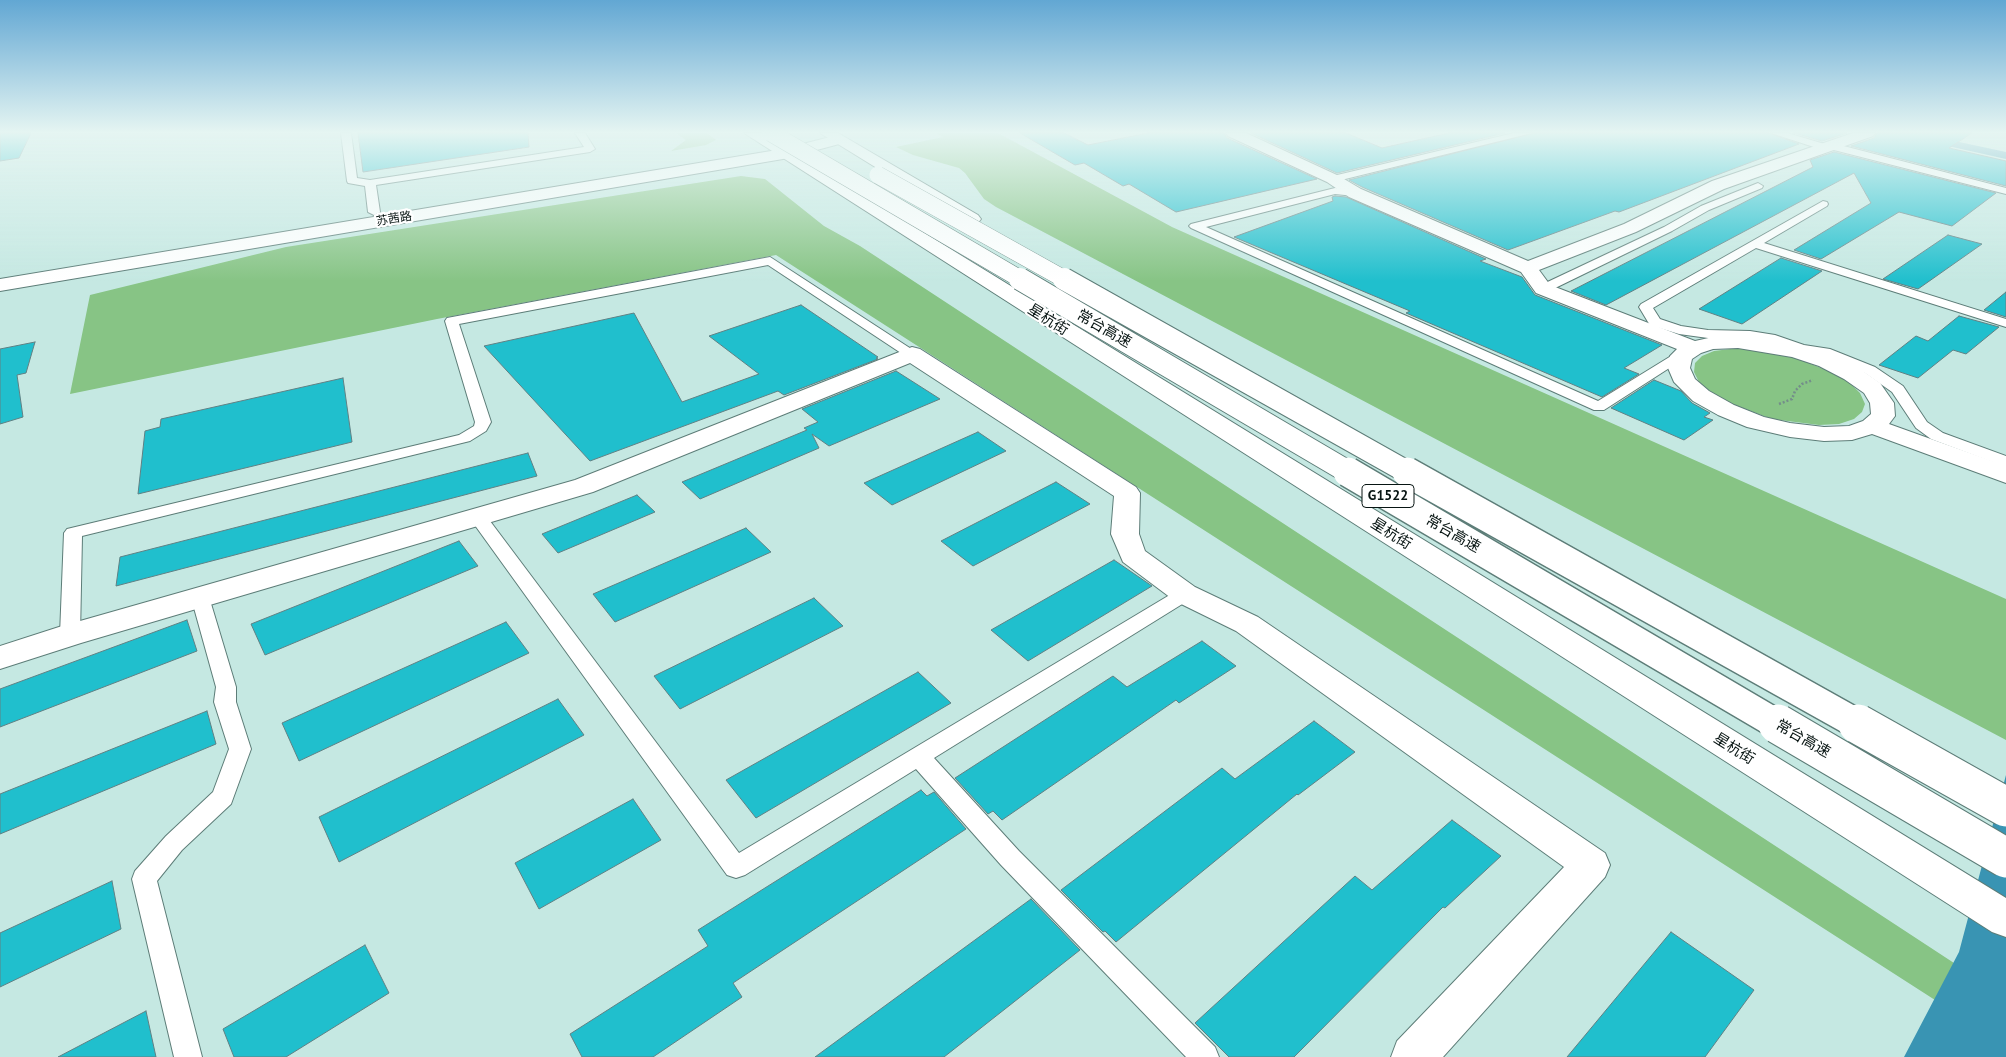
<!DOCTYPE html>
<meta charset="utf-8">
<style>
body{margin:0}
canvas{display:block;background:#c5e8e2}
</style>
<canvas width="2006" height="1057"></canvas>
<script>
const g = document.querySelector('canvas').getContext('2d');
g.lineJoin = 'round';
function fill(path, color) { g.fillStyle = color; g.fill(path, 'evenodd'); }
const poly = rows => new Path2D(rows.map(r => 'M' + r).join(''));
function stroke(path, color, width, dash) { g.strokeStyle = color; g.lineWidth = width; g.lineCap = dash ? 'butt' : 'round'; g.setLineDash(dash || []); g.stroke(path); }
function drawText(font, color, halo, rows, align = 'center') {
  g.font = font + ' "PT Sans","Noto Sans SC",sans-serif'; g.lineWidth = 4.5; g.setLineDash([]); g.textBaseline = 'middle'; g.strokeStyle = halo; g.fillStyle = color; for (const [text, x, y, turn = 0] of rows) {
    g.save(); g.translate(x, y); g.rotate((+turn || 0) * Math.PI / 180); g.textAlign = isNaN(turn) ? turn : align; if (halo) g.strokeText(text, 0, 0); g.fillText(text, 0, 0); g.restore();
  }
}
const green = poly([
 [676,133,707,133,716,140,706,145,671,151,686,140],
 [936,133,998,133,1172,227,2006,599,2006,740,996,207,984,199,965,173,959,168,913,155,896,147,943,137],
 [741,176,765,179,824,226,860,246,1954,963,1935,1000,776,255,437,319,70,394,90,295,286,247],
 [1730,349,1750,349,1793,357,1834,373,1850,383,1860,393,1865,404,1862,412,1854,419,1839,424,1819,425,1772,419,1727,402,1711,392,1699,382,1694,372,1695,363,1702,356,1714,351]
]);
const water = poly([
 [1917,133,2006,152,2006,159,1908,137],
 [2006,775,2006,1057,1904,1057,1959,952]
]);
const building = poly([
 [0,133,31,133,19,158,0,161,0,133],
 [358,133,528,133,529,147,363,172,358,133],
 [1020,133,1064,133,1088,145,1148,133,1224,133,1227,138,1317,179,1176,212,1129,184,1123,186,1084,163,1075,165,1020,133],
 [1251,133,1346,133,1382,148,1449,133,1505,133,1337,173,1251,133],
 [1534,133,1769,133,1799,144,1619,212,1615,211,1508,250,1362,187,1349,180,1534,133],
 [1794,133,1847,133,1822,141,1794,133],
 [1877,133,1972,133,1949,148,2006,161,2006,186,1851,146,1874,138,1877,133],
 [1834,152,1996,193,1952,226,1899,212,1821,259,1794,250,1871,203,1854,173,1606,305,1571,291,1813,167,1810,160,1834,152],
 [1335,196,1346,197,1486,259,1480,261,1522,277,1535,295,1662,345,1624,368,1639,374,1602,397,1406,313,1410,311,1234,237,1333,201,1332,197,1335,196],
 [1948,235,1982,244,1918,289,1883,279,1948,235],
 [1781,258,1822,271,1742,324,1699,309,1781,258],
 [2006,292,2006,317,1984,310,2006,292],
 [801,305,878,357,876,358,878,359,784,395,778,391,590,461,484,346,634,313,682,402,759,374,709,336,801,305],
 [1959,316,1999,327,1966,354,1953,350,1918,378,1879,365,1916,336,1928,341,1959,316],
 [35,342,26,373,17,375,23,417,0,424,0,349,35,342],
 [896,371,940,399,829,446,812,434,819,448,700,499,682,482,807,430,804,428,818,422,802,409,896,371],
 [343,378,352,442,138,494,145,431,160,427,161,419,343,378],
 [1654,380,1681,391,1692,403,1710,413,1704,417,1713,420,1684,440,1611,408,1654,380],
 [978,432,1006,451,892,505,864,483,978,432],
 [528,453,537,476,116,586,120,557,528,453],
 [1056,482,1090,504,973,566,941,541,1056,482],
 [637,495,655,512,558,553,542,534,637,495],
 [746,528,771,552,615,622,593,594,746,528],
 [459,541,478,566,265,655,251,624,459,541],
 [1114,560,1152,586,1028,661,991,630,1114,560],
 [814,598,843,626,680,709,654,676,814,598],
 [187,620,197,651,0,727,0,689,187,620],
 [506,622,529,653,299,761,282,723,506,622],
 [1202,641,1236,666,1179,703,1176,700,1002,820,993,811,988,814,955,778,1113,676,1127,687,1202,641],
 [918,672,951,703,756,818,726,780,918,672],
 [558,699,584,735,339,862,319,817,558,699],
 [207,711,216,744,0,834,0,794,207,711],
 [1314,721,1355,752,1298,795,1297,794,1116,942,1105,931,1103,932,1061,890,1222,768,1235,779,1314,721],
 [921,790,927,796,934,792,966,829,733,983,742,997,653,1057,582,1057,570,1034,708,946,698,930,921,790],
 [633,799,661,840,539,909,515,863,633,799],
 [1452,820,1501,856,1445,908,1443,907,1294,1057,1229,1057,1195,1023,1355,876,1372,890,1452,820],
 [112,881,121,929,0,987,0,933,112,881],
 [1031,899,1080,950,944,1057,815,1057,1031,899],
 [1671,932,1754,990,1705,1057,1567,1057,1671,932],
 [365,945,389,993,286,1057,234,1057,223,1029,365,945],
 [146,1011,156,1057,58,1057,146,1011]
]);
const path = poly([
 [1779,404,1792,399,1795,391,1802,384,1813,380]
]);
const lane = poly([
 [341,133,351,133,357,178,370,180,584,147,575,133,585,133,595,149,590,152,376,185,380,212,374,215,368,212,365,186,348,183,347,181,341,133],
 [1514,133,1532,133,1333,182,1328,179,1333,176,1514,133],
 [1771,133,1787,133,1828,145,1832,143,2006,188,2006,194,1830,149,1823,150,1771,133],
 [1758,183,1763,186,1762,188,1709,210,1672,231,1547,292,1543,293,1537,289,1539,286,1664,227,1701,206,1758,183],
 [1335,188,1355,190,1360,193,1355,196,1335,194,1206,227,1598,401,1676,353,1681,352,1688,356,1604,410,1594,410,1191,228,1189,226,1191,224,1335,188],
 [1823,201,1827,202,1828,204,1827,206,1764,243,2006,319,2006,327,1756,248,1653,308,1660,319,1681,326,1708,330,1750,331,1775,335,1804,345,1830,349,1875,367,1903,386,1927,422,1943,433,2006,456,2006,467,1931,439,1916,428,1892,392,1865,373,1822,356,1792,354,1791,350,1772,343,1750,339,1708,338,1679,334,1650,325,1648,322,1639,307,1641,304,1823,201],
 [770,257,919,354,917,357,907,357,768,265,459,324,491,422,486,431,470,441,82,536,80,635,77,640,70,642,63,640,60,635,64,533,67,529,459,435,474,426,475,422,445,321,447,318,770,257],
 [478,512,484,513,739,853,1178,590,1185,588,1192,590,1194,594,1192,598,934,758,1019,851,1215,1047,1219,1057,1186,1057,1001,865,916,769,745,875,736,878,727,875,469,517,472,513,478,512],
 [200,591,207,593,209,597,236,687,236,702,251,749,231,804,182,850,157,881,202,1057,174,1057,132,879,135,871,166,836,213,792,229,749,214,702,216,687,191,597,193,593,200,591]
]);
const street = poly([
 [1226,133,1246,133,1339,176,1361,189,1528,261,1624,224,1712,181,1853,133,1875,133,1873,136,1724,189,1636,232,1539,270,1550,285,1695,341,1713,337,1738,336,1767,339,1805,346,1835,356,1860,369,1880,383,1894,403,1895,416,1889,424,2006,466,2006,483,1872,434,1852,440,1824,441,1790,437,1747,427,1718,415,1693,401,1674,382,1668,368,1670,356,1677,349,1536,293,1521,272,1349,197,1327,182,1228,136,1226,133],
 [1738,348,1792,357,1819,366,1844,379,1864,393,1870,403,1871,414,1863,421,1849,426,1824,427,1790,423,1764,417,1734,405,1709,391,1695,379,1690,368,1692,359,1701,353,1713,349,1738,348],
 [912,347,920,349,1136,487,1140,493,1139,534,1145,551,1195,587,1258,617,1605,853,1610,865,1605,877,1443,1057,1391,1057,1397,1041,1564,867,1236,631,1175,601,1123,562,1111,534,1114,496,910,363,593,492,81,643,0,669,0,646,59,627,575,480,912,347]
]);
const secondary = poly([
 [838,135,843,137,846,140,843,143,783,159,0,291,0,279,783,149,838,135]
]);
const primary = poly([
 [744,133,762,133,2006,898,2006,937,1992,932,744,133],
 [820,133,838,133,978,215,981,219,978,223,972,224,966,223,820,133]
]);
const highwayBridgeFar3 = poly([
 [771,133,1022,280],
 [878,175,1066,280]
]);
const highwayBridgeFar2 = poly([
 [1020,279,1350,473],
 [1064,279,1409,473]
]);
const highwayBridgeFar1 = poly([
 [1348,472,1780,726],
 [1407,472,1861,726]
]);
const highwayBridge = poly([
 [1778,724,2006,858],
 [1858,724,2006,807]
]);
const farStreetnames = [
 ["苏茜路",394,219,-9]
];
const shields = [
 [1388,496,52]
];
const shieldNames = [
 ["G1522",1388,496]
];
const streetNames = [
 ["星杭街",1048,320,32],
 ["常台高速",1104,329,30],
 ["星杭街",1391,534,32],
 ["常台高速",1453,534,30],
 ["常台高速",1803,739,30],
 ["星杭街",1734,749,32]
];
fill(green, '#87c485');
fill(water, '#3994b3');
fill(building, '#20bfcd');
stroke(building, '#608184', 1);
stroke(lane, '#5d7d78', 2);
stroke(street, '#5d7d78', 2);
stroke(secondary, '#5d7d78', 2);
stroke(primary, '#5d7d78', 2);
stroke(path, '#748e8a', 2.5, [2, 2]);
fill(lane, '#fff');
fill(street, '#fff');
fill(secondary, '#fff');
fill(primary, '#fff');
stroke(highwayBridgeFar3, '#5d7d78', 18, []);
stroke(highwayBridgeFar2, '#5d7d78', 24, []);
stroke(highwayBridgeFar1, '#5d7d78', 32, []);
stroke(highwayBridge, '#5d7d78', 41, []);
stroke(highwayBridgeFar3, '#fff', 17);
stroke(highwayBridgeFar2, '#fff', 22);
stroke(highwayBridgeFar1, '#fff', 29);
stroke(highwayBridge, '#fff', 39);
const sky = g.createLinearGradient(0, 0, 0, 281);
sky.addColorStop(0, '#62a7d3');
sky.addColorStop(0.47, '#e5f5f2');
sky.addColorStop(1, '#e5f5f200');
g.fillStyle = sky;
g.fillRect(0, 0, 2006, 281);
drawText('12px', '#081513', '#fff', farStreetnames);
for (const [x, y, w] of shields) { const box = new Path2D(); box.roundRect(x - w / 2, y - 11.5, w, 23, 4); g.fillStyle = '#fff'; g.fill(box); stroke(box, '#081513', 1); }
drawText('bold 14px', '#081513', null, shieldNames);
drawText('15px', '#081513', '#fff', streetNames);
</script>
